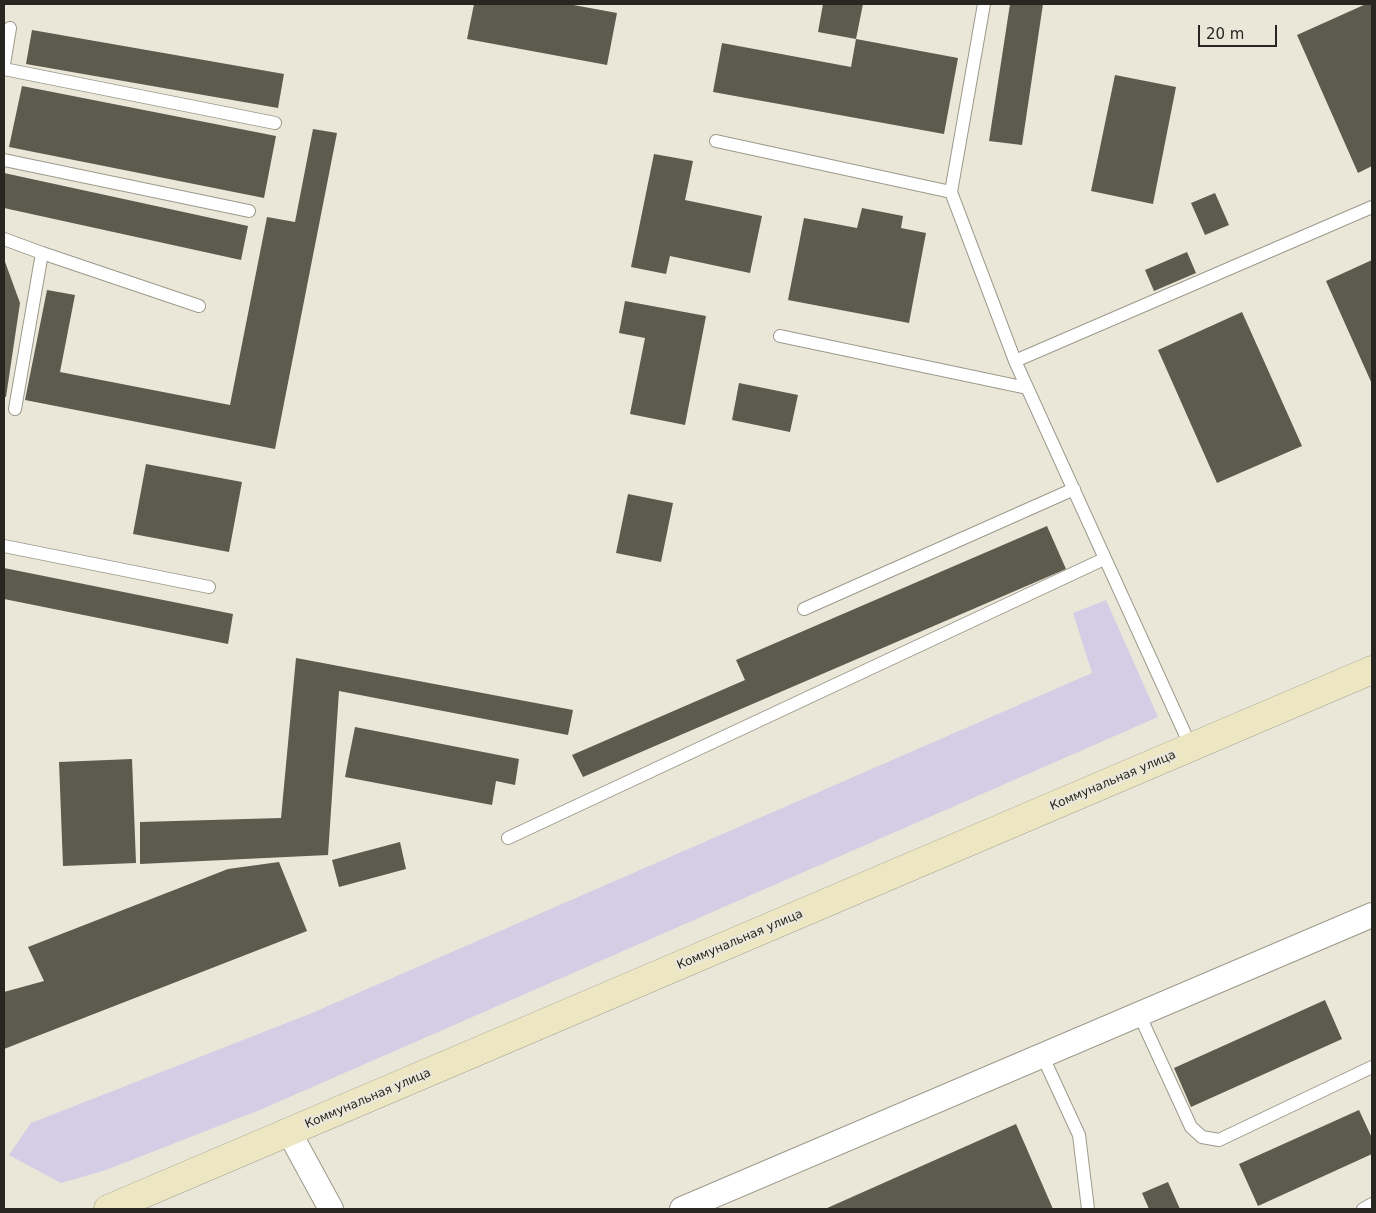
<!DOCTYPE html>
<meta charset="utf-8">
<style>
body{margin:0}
#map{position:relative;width:1376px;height:1213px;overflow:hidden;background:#eae7d8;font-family:"DejaVu Sans",sans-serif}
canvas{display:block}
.frame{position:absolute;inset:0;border:5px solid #272621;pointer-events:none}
.scale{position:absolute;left:1198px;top:25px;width:79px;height:22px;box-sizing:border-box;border:2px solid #272621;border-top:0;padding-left:6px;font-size:15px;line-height:18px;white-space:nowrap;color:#272621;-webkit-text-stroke:4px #eae7d8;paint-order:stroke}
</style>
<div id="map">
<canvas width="1376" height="1213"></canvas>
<div class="frame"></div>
<div class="scale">20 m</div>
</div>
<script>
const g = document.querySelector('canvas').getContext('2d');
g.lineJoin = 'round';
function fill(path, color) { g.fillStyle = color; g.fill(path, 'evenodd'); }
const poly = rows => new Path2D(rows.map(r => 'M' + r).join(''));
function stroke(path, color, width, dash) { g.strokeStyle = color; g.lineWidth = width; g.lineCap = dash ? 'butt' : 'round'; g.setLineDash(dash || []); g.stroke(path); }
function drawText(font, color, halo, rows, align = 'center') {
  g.font = font + ' "DejaVu Sans",sans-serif'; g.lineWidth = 5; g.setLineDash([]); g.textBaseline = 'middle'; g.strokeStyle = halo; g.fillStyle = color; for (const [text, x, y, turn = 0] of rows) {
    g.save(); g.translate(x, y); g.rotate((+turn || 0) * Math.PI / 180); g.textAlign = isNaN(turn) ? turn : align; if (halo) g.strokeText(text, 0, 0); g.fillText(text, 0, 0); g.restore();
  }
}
const green = poly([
 [1106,600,1158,717,262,1109,106,1170,61,1183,9,1155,31,1123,312,1013,1092,673,1073,613]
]);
const building = poly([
 [474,4,568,4,617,13,607,65,467,39],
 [823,4,863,4,856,39,818,32],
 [1010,4,1043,4,1022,145,989,141],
 [1366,4,1372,4,1372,166,1358,173,1297,35],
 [32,30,284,74,278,108,26,64],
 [856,39,958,58,944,134,713,92,722,43,851,67],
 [1115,75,1176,87,1153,204,1091,191],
 [22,86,276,136,264,198,9,147],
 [313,129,337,133,275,449,25,400,47,290,75,295,60,372,230,405,267,217,295,222],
 [654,154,693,161,685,200,762,216,750,273,670,256,666,274,631,267],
 [4,173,248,226,241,260,4,208],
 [1215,193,1229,225,1205,235,1191,203],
 [862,208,903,216,901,228,926,233,909,323,788,300,804,218,857,228],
 [1187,252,1196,273,1154,291,1145,270],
 [4,259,20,303,6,397,4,397],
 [1372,260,1372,384,1326,281],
 [625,301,706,316,685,425,630,414,645,338,619,333],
 [1242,312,1302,446,1217,483,1158,350],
 [739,383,798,395,790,432,732,420],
 [146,464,242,482,229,552,133,534],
 [628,494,673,503,661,562,616,553],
 [1047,526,1066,569,583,777,572,755,745,680,736,660],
 [4,568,233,614,228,644,4,599],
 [296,658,573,710,568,735,339,691,328,855,140,864,140,822,281,818],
 [355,727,519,759,515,785,496,781,492,805,345,777],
 [132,759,136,863,63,866,59,762],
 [400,842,406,869,339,887,332,860],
 [279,862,307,931,4,1049,4,992,44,981,28,947,228,869],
 [1325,1000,1342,1039,1191,1107,1174,1068],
 [1359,1110,1372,1138,1372,1154,1258,1206,1239,1164],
 [1016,1124,1053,1209,825,1209],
 [1168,1182,1180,1209,1149,1209,1142,1193]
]);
const service = poly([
 [4,64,10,28],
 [4,69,275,123],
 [716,141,951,192,1015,361,1191,747],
 [4,160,249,211],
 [951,192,984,4],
 [4,239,42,253,15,409],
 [42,253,199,306],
 [780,336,1027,388],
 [1015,361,1372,207],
 [4,546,209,587],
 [804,609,1074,489],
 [508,838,1104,559],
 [1139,1014,1191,1127,1202,1137,1219,1140,1372,1067],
 [1042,1055,1079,1135,1088,1209],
 [1363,1209,1372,1204]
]);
const minor = poly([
 [289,1132,331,1209],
 [682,1209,1372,915]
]);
const secondary = poly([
 [108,1209,1372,670]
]);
const streetNames = [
 ["Коммунальная улица",1113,781,-23],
 ["Коммунальная улица",740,940,-23],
 ["Коммунальная улица",368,1099,-23]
];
fill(green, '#d3cde6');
fill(building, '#5d5b4e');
stroke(service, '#9c9a8c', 14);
stroke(minor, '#9c9a8c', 26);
stroke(secondary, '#9c9a8c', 29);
stroke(service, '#fff', 12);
stroke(minor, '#fff', 24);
stroke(secondary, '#ece6c2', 28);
drawText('12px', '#272621', '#eae7d8', streetNames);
</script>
